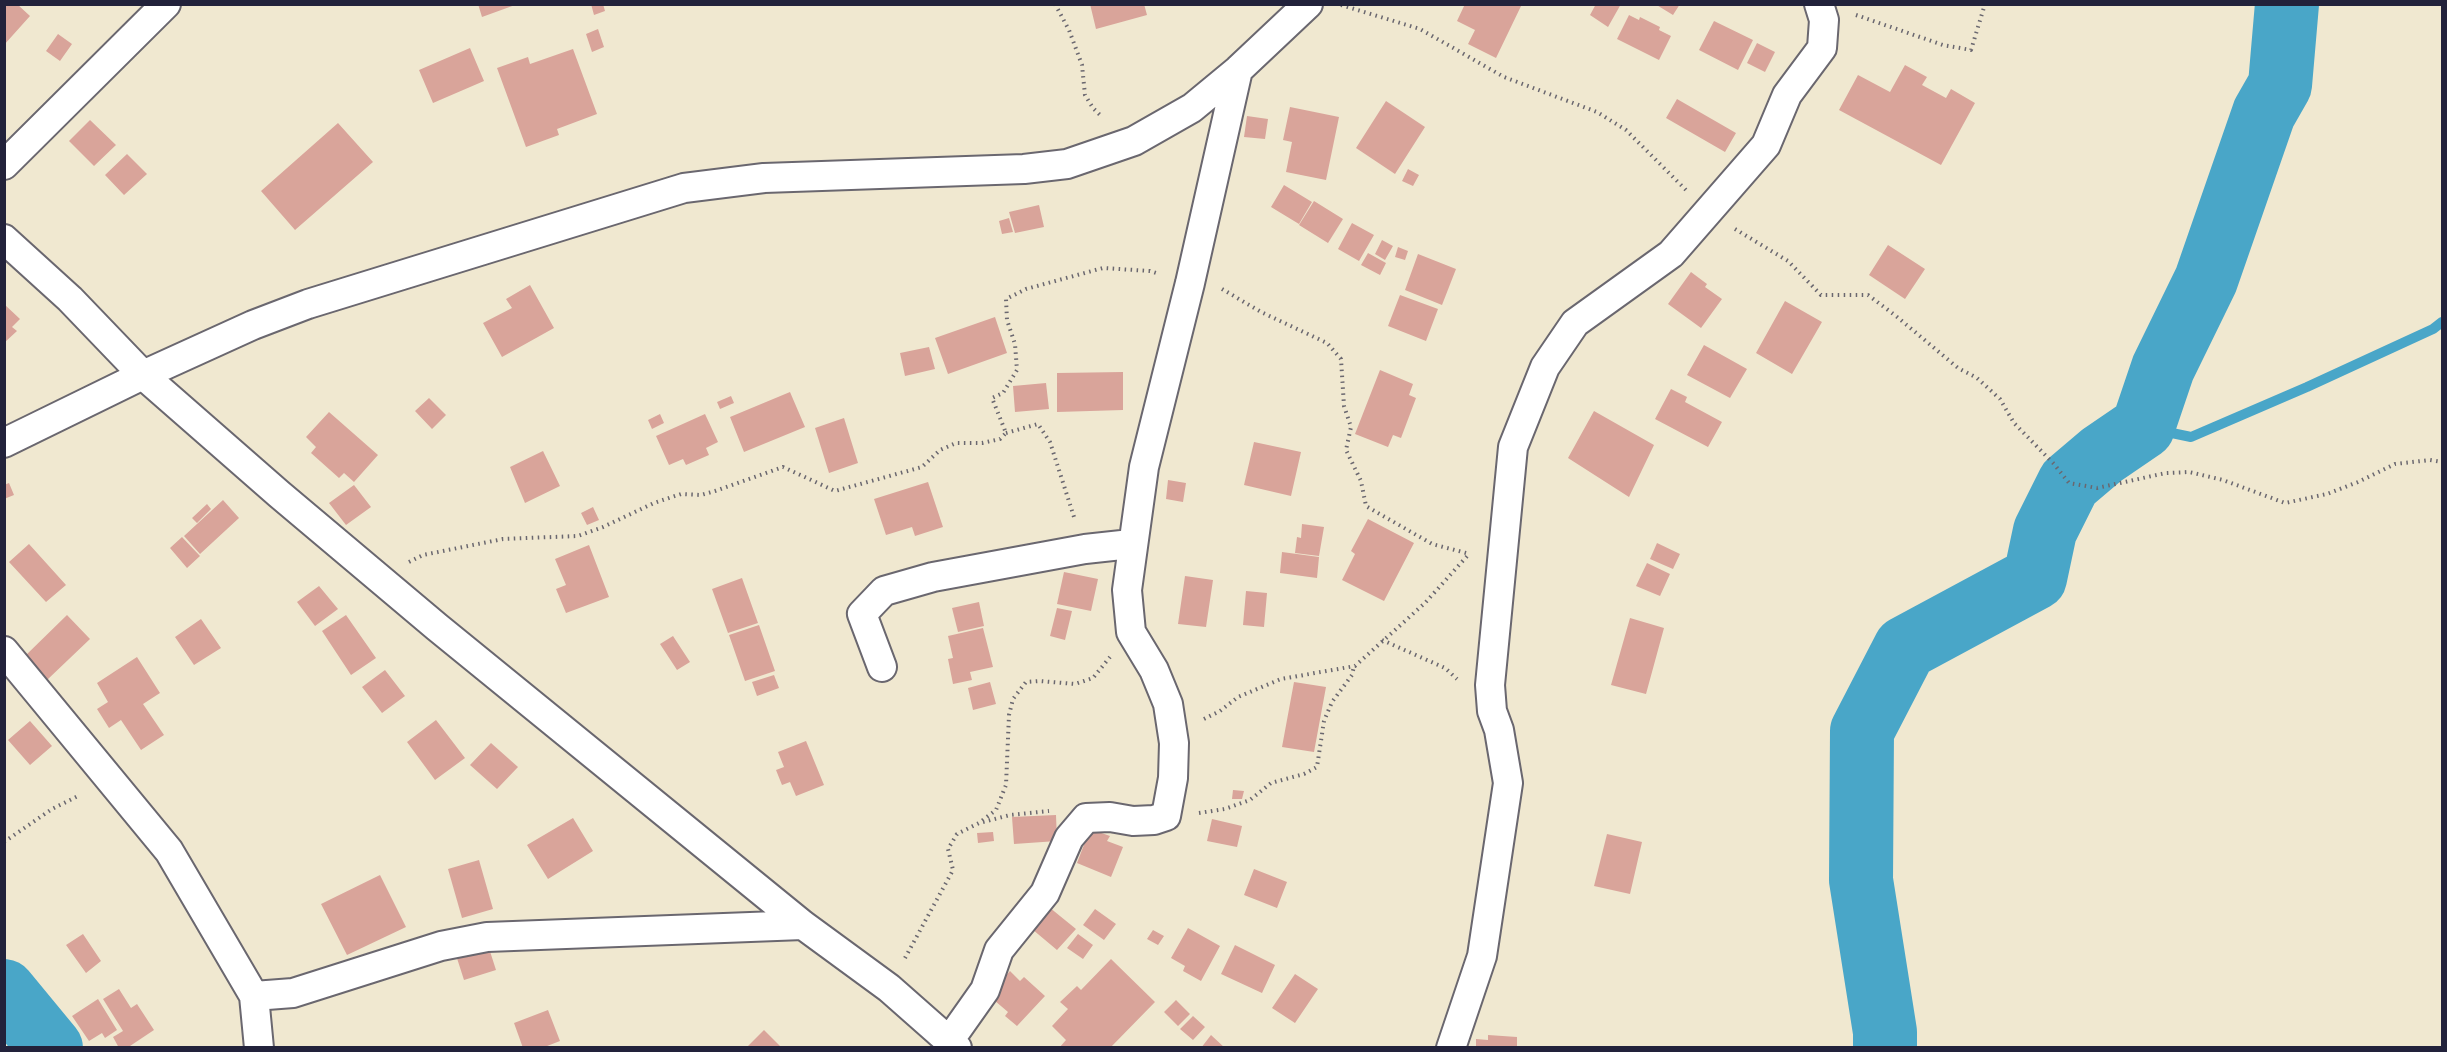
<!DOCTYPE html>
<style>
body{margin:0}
#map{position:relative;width:2447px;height:1052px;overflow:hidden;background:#f0e8d0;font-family:"Balsamiq Sans",sans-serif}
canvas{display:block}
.frame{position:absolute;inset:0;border:6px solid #22223b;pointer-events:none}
</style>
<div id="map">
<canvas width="2447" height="1052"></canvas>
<div class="frame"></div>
</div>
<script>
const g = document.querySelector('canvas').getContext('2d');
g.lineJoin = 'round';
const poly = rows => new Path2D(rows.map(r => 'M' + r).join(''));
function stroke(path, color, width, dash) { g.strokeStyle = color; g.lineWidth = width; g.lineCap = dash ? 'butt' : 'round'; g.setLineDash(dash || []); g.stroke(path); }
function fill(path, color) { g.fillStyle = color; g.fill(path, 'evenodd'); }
const stream = poly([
 [2143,427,2191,437,2307,387,2433,329,2442,322]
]);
const river = poly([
 [4,991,51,1048],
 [1885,1048,1885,1032,1861,880,1862,731,1905,648,2035,578,2045,531,2069,483,2102,455,2143,427,2163,368,2206,280,2264,113,2280,85,2287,4]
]);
const building = poly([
 [4,4,17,4,30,16,4,45],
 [478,4,515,4,515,5,482,17],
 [591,4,603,4,605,11,594,15],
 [1090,4,1144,4,1147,15,1096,29],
 [1465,4,1522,4,1496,58,1468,44,1475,30,1457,21],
 [1596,4,1621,4,1608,27,1590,15],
 [1655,4,1680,4,1673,15],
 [1629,15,1639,20,1640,17,1660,27,1659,30,1671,36,1659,60,1617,39],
 [1714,21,1753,40,1738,70,1699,50],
 [598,29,604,47,592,52,586,34],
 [58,34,72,44,60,61,46,51],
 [1757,43,1775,52,1765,72,1747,63],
 [470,48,484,81,433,103,419,70],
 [573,49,597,114,557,129,559,135,526,147,497,68,528,57,530,64],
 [1905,65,1927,77,1922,85,1946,98,1951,89,1975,103,1941,165,1839,110,1858,75,1890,92],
 [1677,99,1736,133,1725,152,1666,118],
 [1386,101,1425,127,1395,174,1356,148],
 [1290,107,1339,117,1326,180,1286,172,1292,142,1283,140],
 [1247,116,1268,119,1265,139,1244,137],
 [90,120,116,145,94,166,69,141],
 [338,123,373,162,295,230,261,191],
 [127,154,147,174,124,195,105,175],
 [1408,169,1419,175,1413,186,1402,181],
 [1284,185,1312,202,1299,224,1271,207],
 [1314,201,1343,219,1328,243,1299,225],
 [1039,205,1044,227,1015,233,1009,212],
 [1009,218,1013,232,1002,234,999,221],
 [1352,223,1374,235,1359,261,1338,249],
 [1382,240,1393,246,1385,260,1375,254],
 [1888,245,1925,269,1905,299,1869,275],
 [1398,247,1408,251,1405,260,1395,257],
 [1368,253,1386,263,1380,275,1361,265],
 [1418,254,1456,269,1442,305,1405,290],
 [1691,272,1707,284,1705,287,1722,299,1701,328,1668,304],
 [530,285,554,328,502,357,483,323,512,308,506,299],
 [1400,295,1438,309,1426,341,1388,326],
 [1785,301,1822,322,1792,374,1756,353],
 [4,304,20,319,12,327,17,331,4,343],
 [995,317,1007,353,948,374,935,338],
 [1704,345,1747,369,1730,398,1687,375],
 [929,347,935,369,905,376,900,353],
 [1380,370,1413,384,1409,395,1416,398,1401,438,1393,435,1388,447,1355,434],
 [1123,372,1123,410,1057,412,1057,373],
 [1046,383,1049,409,1015,412,1013,386],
 [1671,389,1687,397,1685,402,1722,422,1708,447,1655,419],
 [790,392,805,427,744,452,730,417],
 [731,396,734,403,720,409,717,402],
 [429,398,446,415,432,429,415,411],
 [1594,411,1654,445,1629,497,1568,458],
 [329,412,378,455,354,482,344,473,339,478,311,453,316,447,306,437],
 [660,414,664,423,652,429,648,420],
 [705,414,718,442,706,448,709,455,686,465,683,459,669,465,656,436],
 [844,418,858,463,829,473,815,428],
 [1254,442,1301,452,1291,496,1244,485],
 [543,451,560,486,525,503,510,467],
 [1168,480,1186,483,1183,502,1166,499],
 [928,482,943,527,915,536,912,527,886,535,874,499],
 [9,483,14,495,4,499,4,485],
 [354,485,371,507,346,525,329,503],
 [223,500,239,518,200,554,184,536],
 [207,504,211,509,197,523,192,518],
 [593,507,599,520,587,525,581,513],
 [1368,519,1414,543,1384,601,1342,580,1355,554,1351,551],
 [1302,524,1324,527,1319,556,1295,553,1297,537,1301,538],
 [182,537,200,556,187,568,170,548],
 [1657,543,1680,554,1673,569,1650,559],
 [29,544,66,585,46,602,9,562],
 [589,545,609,597,566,613,556,589,566,585,555,559],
 [1282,552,1319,557,1317,578,1280,573],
 [1647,563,1670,574,1660,596,1636,586],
 [1064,572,1098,579,1091,611,1057,604],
 [1185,576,1213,580,1206,627,1178,624],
 [742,578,758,623,728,633,712,589],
 [319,586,338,609,315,626,297,602],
 [1246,591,1267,593,1264,627,1243,625],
 [979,602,984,626,958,632,952,608],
 [1057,608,1072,611,1065,640,1050,636],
 [67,615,90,639,47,680,24,657],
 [346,615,376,658,351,675,322,631],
 [1630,618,1664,628,1646,694,1611,685],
 [201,619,221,648,194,665,175,637],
 [759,625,775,671,745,681,729,635],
 [983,628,993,667,970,672,972,680,953,684,948,659,953,658,948,636],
 [673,636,690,662,677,670,660,644],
 [137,657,160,693,143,704,164,735,141,750,121,720,109,728,97,709,108,702,97,683],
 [385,670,405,696,382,713,362,687],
 [774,675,779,688,757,696,752,682],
 [990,682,996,704,973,710,968,688],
 [1294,682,1326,687,1314,752,1282,747],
 [436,720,465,758,435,780,407,742],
 [30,721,52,746,30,765,8,740],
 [806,741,824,785,796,796,790,782,782,785,776,770,784,767,778,752],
 [491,743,518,767,497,789,470,765],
 [1233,790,1244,791,1242,799,1232,799],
 [1056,815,1057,841,1014,844,1012,817],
 [573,818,593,851,548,879,527,845],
 [1212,819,1242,826,1237,847,1207,841],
 [1090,829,1110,836,1107,841,1123,847,1111,877,1077,863],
 [993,832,994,841,978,843,977,833],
 [1607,834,1642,842,1630,894,1594,886],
 [479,860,493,909,462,918,448,869],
 [1254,869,1287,882,1277,908,1244,895],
 [380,875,406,927,347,955,321,904],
 [1044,903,1076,929,1057,950,1026,924],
 [1095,909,1116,924,1104,940,1083,925],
 [1188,928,1220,946,1201,981,1183,971,1185,966,1171,958],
 [1153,930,1164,936,1158,945,1147,939],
 [83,934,101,961,86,973,66,945],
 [1078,934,1093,945,1083,959,1067,948],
 [487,942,496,970,464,980,455,952],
 [1235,945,1275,965,1262,993,1221,974],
 [1111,959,1155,1002,1110,1048,1059,1048,1066,1040,1052,1026,1068,1009,1060,1002,1077,986,1081,990],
 [1010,971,1020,981,1024,977,1045,996,1017,1026,1005,1016,1008,1012,988,995],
 [1295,974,1318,989,1295,1023,1272,1008],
 [119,989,131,1008,137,1004,154,1030,127,1048,119,1048,113,1037,123,1031,103,999],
 [98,999,117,1030,105,1038,102,1033,89,1041,72,1016],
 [1176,1000,1190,1014,1178,1026,1164,1012],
 [548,1010,560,1041,542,1048,523,1048,514,1023],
 [1193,1016,1205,1027,1193,1040,1180,1029],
 [764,1030,782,1048,746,1048],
 [1211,1035,1225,1048,1201,1048],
 [1488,1035,1517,1037,1517,1048,1476,1048,1476,1039,1488,1040]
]);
const path = poly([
 [1055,4,1069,30,1082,65,1085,95,1093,108,1102,117],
 [2217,4,2225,4],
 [1341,5,1420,29,1504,77,1597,112,1626,130,1686,190],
 [1856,15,1943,45,1971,50,1985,4],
 [1735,229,1788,261,1821,295,1868,295,1896,316,1958,368,1977,378,2000,399,2014,423,2054,464,2069,483,2097,488,2166,473,2189,472,2223,480,2285,503,2327,494,2358,482,2395,464,2430,460,2442,462],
 [1222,289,1261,312,1327,343,1341,359,1344,406,1351,427,1346,450,1361,481,1366,506,1432,544,1470,554],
 [1006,433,1038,424,1050,442,1074,517],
 [409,562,423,555,503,539,578,536,603,527,654,503,681,494,701,495,715,491,783,467,835,491,922,467,940,450,956,443,982,443,1000,439,1006,433,992,398,1003,393,1017,370,1015,344,1007,320,1006,299,1026,289,1103,268,1150,271,1159,274],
 [1382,640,1445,668,1457,679],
 [1204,719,1220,711,1238,697,1281,679,1355,666,1425,603,1469,554],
 [1199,813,1225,809,1250,800,1271,783,1304,774,1317,767,1324,721,1332,702,1352,675,1354,666],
 [983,822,1010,815,1049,811],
 [4,842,52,809,80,795],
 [905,958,953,870,948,849,957,834,979,823,996,810,1006,785,1009,715,1013,699,1026,682,1039,681,1075,684,1093,678,1110,657]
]);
const street = poly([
 [4,165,166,4],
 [4,239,70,299,143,375,279,494,437,627,803,925,889,988,957,1048],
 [4,443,143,375,253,325,308,304,684,188,764,178,1024,169,1067,164,1134,141,1192,108,1238,70,1308,4],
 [4,651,169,851,254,996,259,1048],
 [882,667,862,614,884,591,933,577,1085,549,1131,544],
 [254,996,293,993,441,946,487,937,803,925],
 [949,1041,985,990,999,950,1045,893,1069,838,1086,818,1110,817,1133,821,1154,820,1166,816,1173,778,1174,743,1168,704,1154,670,1131,632,1127,590,1144,467,1190,283,1238,70],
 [1451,1048,1482,956,1508,783,1499,730,1492,711,1490,685,1513,447,1545,367,1575,323,1671,254,1766,145,1787,95,1822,48,1824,20,1819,4]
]);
stroke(stream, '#49a6c8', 10);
stroke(river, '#49a6c8', 64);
fill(building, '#d9a49a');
stroke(street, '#6a676f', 32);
stroke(path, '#6a676f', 4, [1.5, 4.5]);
stroke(street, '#fff', 28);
</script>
